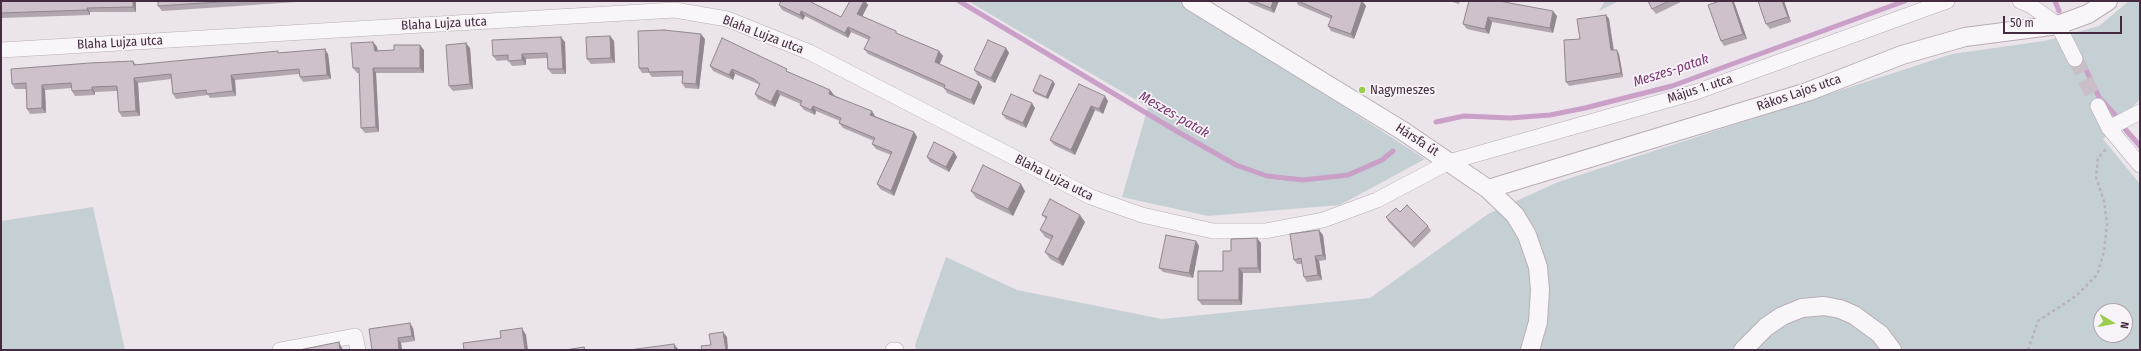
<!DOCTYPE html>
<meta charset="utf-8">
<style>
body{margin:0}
#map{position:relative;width:2141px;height:351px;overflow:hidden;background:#ebe4ea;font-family:"Fira Sans Condensed",sans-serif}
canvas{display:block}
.frame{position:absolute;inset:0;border:2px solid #442b3f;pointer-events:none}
.north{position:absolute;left:2093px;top:303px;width:40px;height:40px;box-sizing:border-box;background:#f8f3f8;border:1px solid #b0a3ae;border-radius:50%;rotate:100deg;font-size:11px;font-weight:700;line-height:16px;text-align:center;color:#442b3f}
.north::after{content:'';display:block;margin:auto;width:14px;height:18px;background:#9bcd4c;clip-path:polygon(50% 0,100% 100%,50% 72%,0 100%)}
.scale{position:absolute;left:2003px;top:16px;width:119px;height:18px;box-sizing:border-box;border:2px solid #442b3f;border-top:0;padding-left:5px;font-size:12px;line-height:14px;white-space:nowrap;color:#442b3f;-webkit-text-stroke:3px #f8f3f8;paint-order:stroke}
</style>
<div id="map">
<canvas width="2141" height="351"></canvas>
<div class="frame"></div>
<div class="north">N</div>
<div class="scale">50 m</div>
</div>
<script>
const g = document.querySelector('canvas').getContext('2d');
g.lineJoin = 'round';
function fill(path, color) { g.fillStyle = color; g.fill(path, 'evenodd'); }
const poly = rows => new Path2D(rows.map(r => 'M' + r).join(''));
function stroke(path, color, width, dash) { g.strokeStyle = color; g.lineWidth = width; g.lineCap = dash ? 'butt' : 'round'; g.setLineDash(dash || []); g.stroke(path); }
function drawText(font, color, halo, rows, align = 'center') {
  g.font = font + ' "Fira Sans Condensed",sans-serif'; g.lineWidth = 3.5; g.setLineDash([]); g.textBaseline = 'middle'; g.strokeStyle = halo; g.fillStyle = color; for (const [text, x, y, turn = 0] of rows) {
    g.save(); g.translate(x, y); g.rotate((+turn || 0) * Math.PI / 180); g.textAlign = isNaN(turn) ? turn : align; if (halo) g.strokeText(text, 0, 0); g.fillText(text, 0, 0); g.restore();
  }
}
const green = poly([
 [968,1,1181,1,1425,159,1340,205,1208,216,1122,197,1148,107],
 [1605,1,1619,1,1599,11],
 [2129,1,2140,1,2140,99,2103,139,2140,184,2140,350,916,350,915,345,946,257,1017,290,1162,319,1370,298,1488,214,1558,182,1952,54,2044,41,2099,26],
 [2101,311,2125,311,2125,335,2101,335],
 [93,207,125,350,1,350,1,221]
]);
const stream = poly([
 [959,1,1178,132,1236,165,1267,176,1303,180,1348,175,1382,160,1393,151],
 [2055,1,2059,11],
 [2079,55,2099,97,2115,115],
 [1436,122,1464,116,1510,118,1550,115,1585,108,1672,86,1905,1],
 [2125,129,2140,146]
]);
const minorTunnel = poly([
 [2075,59,2098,106]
]);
const path = poly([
 [2028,350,2038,321,2076,296,2097,275,2104,252,2107,224,2104,201,2096,177,2098,158,2107,148]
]);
const minor = poly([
 [2020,1,2030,5,2058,25,2075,59],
 [1,50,675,10,727,19,809,52,1091,197,1142,215,1213,231,1265,231,1323,220,1377,200,1449,162,1696,92,1947,1],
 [2098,106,2109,128,2140,165],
 [2109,128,2140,112],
 [280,350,355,336,358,350],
 [893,350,896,350]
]);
const tertiary = poly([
 [1191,1,1403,131,1488,189,1515,215,1527,235,1538,267,1540,290,1538,322,1530,350],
 [1488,189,1807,92,1902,55,1965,37,2058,25,2088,14,2108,1],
 [1743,350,1766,327,1782,316,1802,308,1824,306,1840,309,1854,315,1880,334,1892,350]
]);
const wall = poly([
 [1,1,136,1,136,12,90,12,90,15,1,18],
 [158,1,312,1,162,11,158,6],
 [781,1,812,1,811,2,841,17,850,1,865,1,868,5,862,16,898,34,939,51,943,56,940,64,979,82,982,87,974,105,947,93,944,88,868,54,864,49,869,40,851,32,848,38,805,16,803,20,782,10,779,5],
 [1247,1,1279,1,1274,13,1249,3],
 [1296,1,1362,1,1366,6,1354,39,1331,31,1328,26,1331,19,1298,5],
 [1449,1,1460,1,1459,4],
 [1469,1,1557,16,1553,33,1492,22,1489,34,1467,29,1463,24],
 [1648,1,1683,1,1656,14,1652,9],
 [1784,1,1791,22,1770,29,1766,24],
 [1734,2,1747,39,1724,46,1721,41],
 [1606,15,1609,19,1614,50,1619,54,1623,77,1569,86,1566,82,1580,39],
 [610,36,614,41,615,63,591,64,587,59],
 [705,39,699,89,685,88,682,83,682,76,652,77,649,73,642,73,639,68],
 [373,42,377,47,378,51,424,50,424,73,376,73,379,132,365,133,361,128,359,73,357,73,353,68],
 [565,42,566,74,552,74,548,69,547,58,526,59,526,65,512,66,508,60,497,61,493,56],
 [470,48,473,89,453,91,449,86],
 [1006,48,1009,53,995,83,977,75,974,70],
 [279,53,328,54,331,79,303,82,300,77,299,74,235,80,236,96,210,98,208,95,176,99,173,94,171,79,138,83,140,116,122,117,119,112,117,91,95,92,95,95,75,96,72,91,72,88,45,90,46,113,30,114,27,109,26,89,15,89,12,84,133,61,136,65],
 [710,66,789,72,875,116,914,132,917,137,894,196,880,189,877,184,891,155,876,149,872,144,874,141,843,128,839,123,840,121,816,111,815,115,804,110,800,105,801,104,780,95,775,107,758,99,755,94,759,85,758,84,735,74,733,80,713,71],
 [1055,84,1048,99,1035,94,1033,91],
 [1079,84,1108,101,1103,114,1095,110,1075,155,1054,145,1050,140],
 [1035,108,1026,128,1006,119,1002,114],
 [954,152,957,157,949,172,930,162,927,157],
 [971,191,1025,191,1013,216,976,198],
 [1400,212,1428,226,1431,231,1414,248,1389,222,1386,217],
 [1042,215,1085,222,1063,266,1050,259,1045,252,1051,240,1045,237,1040,230,1046,219],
 [1323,235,1326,260,1319,261,1322,280,1307,282,1304,277,1302,264,1297,264,1294,260],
 [1196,241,1199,246,1193,278,1163,272,1159,268],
 [1261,243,1261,273,1243,273,1242,305,1202,305,1198,300,1223,271,1231,251],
 [413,328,415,341,401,343,402,350,372,350]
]);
const shadedWall = poly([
 [133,1,136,1,136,12,133,7],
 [864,1,865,1,868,5,861,19,857,14],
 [1273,1,1279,1,1274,13,1271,8],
 [1362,1,1366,6,1354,39,1351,34],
 [1732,1,1733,1,1734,2,1747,39,1743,34],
 [1782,1,1784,1,1791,22,1788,17],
 [87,8,90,12,90,15,87,10],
 [801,11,805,16,803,20,800,15],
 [1553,11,1557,16,1553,33,1550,28],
 [1606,15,1609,19,1614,55,1611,50],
 [1488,17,1492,22,1489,34,1485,29],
 [848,27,851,32,848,38,845,33],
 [701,34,705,39,699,89,696,84],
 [610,36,614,41,615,63,611,58],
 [561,37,565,42,566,74,563,69],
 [373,42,377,47,378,56,375,51],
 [466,43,470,48,473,89,470,84],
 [420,45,424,50,424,73,420,68],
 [1006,48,1009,53,995,83,991,78],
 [325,49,328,54,331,79,327,75],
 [1617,50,1619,54,1623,77,1621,73],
 [939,51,943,56,938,67,935,62],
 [522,54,526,59,526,65,522,60],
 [373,68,376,73,379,132,376,127],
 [732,69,735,74,733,80,729,75],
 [231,75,235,80,236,96,233,91],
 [134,78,138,83,140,116,136,111],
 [1053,81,1055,84,1048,99,1046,97],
 [979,82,982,87,974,105,971,100],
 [42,85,45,90,46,113,42,108],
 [92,87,95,92,95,95,92,90],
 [777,90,780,95,775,107,771,102],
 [830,90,834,95,832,99,829,94],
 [1105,96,1108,101,1103,114,1099,109],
 [1032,103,1035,108,1026,128,1023,123],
 [813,106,816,111,815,115,811,110],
 [1091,106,1095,110,1075,155,1071,150],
 [872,111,875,116,870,115],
 [914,132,917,137,894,196,891,191],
 [954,152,957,157,949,172,946,167],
 [1021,184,1025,191,1013,216,1008,209],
 [1080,215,1085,222,1063,266,1058,259],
 [1319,230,1323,235,1326,260,1323,255],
 [1257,238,1261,243,1261,273,1258,268],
 [1196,241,1199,246,1193,278,1189,273],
 [1315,256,1319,261,1322,280,1318,275],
 [1239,268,1243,273,1242,305,1239,300],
 [410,323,413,328,415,341,412,336],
 [522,328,526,335,528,350,525,350],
 [723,332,727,337,728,350,726,350],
 [398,338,401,343,402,350,399,350],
 [339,342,343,350,340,350],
 [674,344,678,349,678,350,675,350]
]);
const building = poly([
 [1,1,133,1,133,7,87,8,87,10,1,13,1,1],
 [158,1,234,1,158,6,158,1],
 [781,1,809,1,841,17,850,1,864,1,857,14,896,31,896,33,939,51,935,62,979,82,971,100,944,88,945,85,864,49,870,37,848,27,845,33,801,11,800,15,779,5,781,1],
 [1253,1,1273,1,1271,8,1253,1],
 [1298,1,1362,1,1351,34,1328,26,1332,16,1298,1],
 [1469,1,1499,1,1553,11,1550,28,1488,17,1485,29,1463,24,1469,1],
 [1648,1,1669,1,1652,9,1648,1],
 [1720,1,1732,1,1743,34,1721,41,1708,5,1720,1],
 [1758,1,1782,1,1788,17,1766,24,1758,1],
 [1606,15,1611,50,1617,50,1621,73,1566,82,1564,40,1580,39,1577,19,1606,15],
 [664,30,701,34,696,84,682,83,683,71,649,72,648,68,639,68,638,31,664,30],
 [610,36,611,58,587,59,586,37,610,36],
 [561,37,563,69,548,69,547,53,522,54,522,60,508,61,508,55,493,56,492,40,561,37],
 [722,38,787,69,786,71,830,90,829,94,872,111,870,115,914,132,891,191,877,184,892,152,872,144,875,138,839,123,841,118,813,106,811,110,800,105,802,101,777,90,771,102,755,94,760,84,754,79,732,69,729,75,710,66,722,38],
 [988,40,1006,48,991,78,974,70,988,40],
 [373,42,375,51,394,50,394,45,420,45,420,68,373,68,376,127,361,128,359,68,353,68,351,43,373,42],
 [466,43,470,84,449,86,446,45,466,43],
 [325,49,327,75,300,77,299,69,231,75,233,91,207,94,206,90,173,94,171,74,134,78,136,111,119,112,117,86,92,87,92,90,72,91,71,83,42,85,42,108,27,109,26,83,12,84,11,69,90,63,133,61,134,65,278,51,278,53,325,49],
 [1040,75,1053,81,1046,97,1033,91,1040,75],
 [1079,84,1105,96,1099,109,1091,106,1071,150,1050,140,1079,84],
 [1011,94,1032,103,1023,123,1002,114,1011,94],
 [934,142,954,152,946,167,927,157,934,142],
 [983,165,1021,184,1008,209,971,191,983,165],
 [1050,199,1080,215,1058,259,1045,252,1053,236,1040,230,1047,217,1042,215,1050,199],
 [1407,205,1428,226,1411,243,1386,217,1396,208,1400,212,1407,205],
 [1319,230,1323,255,1315,256,1318,275,1304,277,1301,258,1294,260,1290,234,1319,230],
 [1166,235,1196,241,1189,273,1159,268,1166,235],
 [1257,238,1258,268,1239,268,1239,300,1198,300,1198,271,1223,271,1223,251,1231,251,1231,239,1257,238],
 [410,323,412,336,398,338,399,350,372,350,369,329,410,323],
 [522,328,525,350,464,350,463,343,501,338,500,331,522,328],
 [723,332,726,350,702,350,701,346,711,345,709,334,723,332],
 [339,342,340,350,299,350,339,342],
 [674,344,675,350,629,350,674,344],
 [584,347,585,350,565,350,584,347]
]);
const markers = [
 [1362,90,4,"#9bcd4c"]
];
const streetNames = [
 ["Blaha Lujza utca",444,24,-3],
 ["Blaha Lujza utca",763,35,21],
 ["Blaha Lujza utca",120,43,-3],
 ["Május 1. utca",1700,89,-18],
 ["Rákos Lajos utca",1799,93,-19],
 ["Hársfa út",1417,140,33],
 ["Blaha Lujza utca",1054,178,27]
];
const poiNames = [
 ["Nagymeszes",1370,90]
];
const waterNames = [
 ["Meszes-patak",1671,71,-18],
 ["Meszes-patak",1174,115,30]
];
fill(green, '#c5d0d5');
stroke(stream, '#ca9fc8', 5);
stroke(minorTunnel, '#cabfc8', 15, [15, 8]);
stroke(minor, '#b9acb7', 16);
stroke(tertiary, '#b9acb7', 20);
stroke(path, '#bbb1ba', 2.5, [3, 3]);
stroke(minor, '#f9f6f9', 15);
stroke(tertiary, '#f9f6f9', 18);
fill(wall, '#b1a6af');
fill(shadedWall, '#90878f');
fill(building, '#cec1cc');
stroke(building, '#90878f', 1);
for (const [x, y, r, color] of markers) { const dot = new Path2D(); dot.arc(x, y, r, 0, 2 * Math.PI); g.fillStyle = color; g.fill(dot); stroke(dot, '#f8f3f8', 1.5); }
drawText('13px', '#442b3f', '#f8f3f8', streetNames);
drawText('13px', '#442b3f', '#f8f3f8', poiNames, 'left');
drawText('italic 14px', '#773571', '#f8f3f8', waterNames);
</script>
